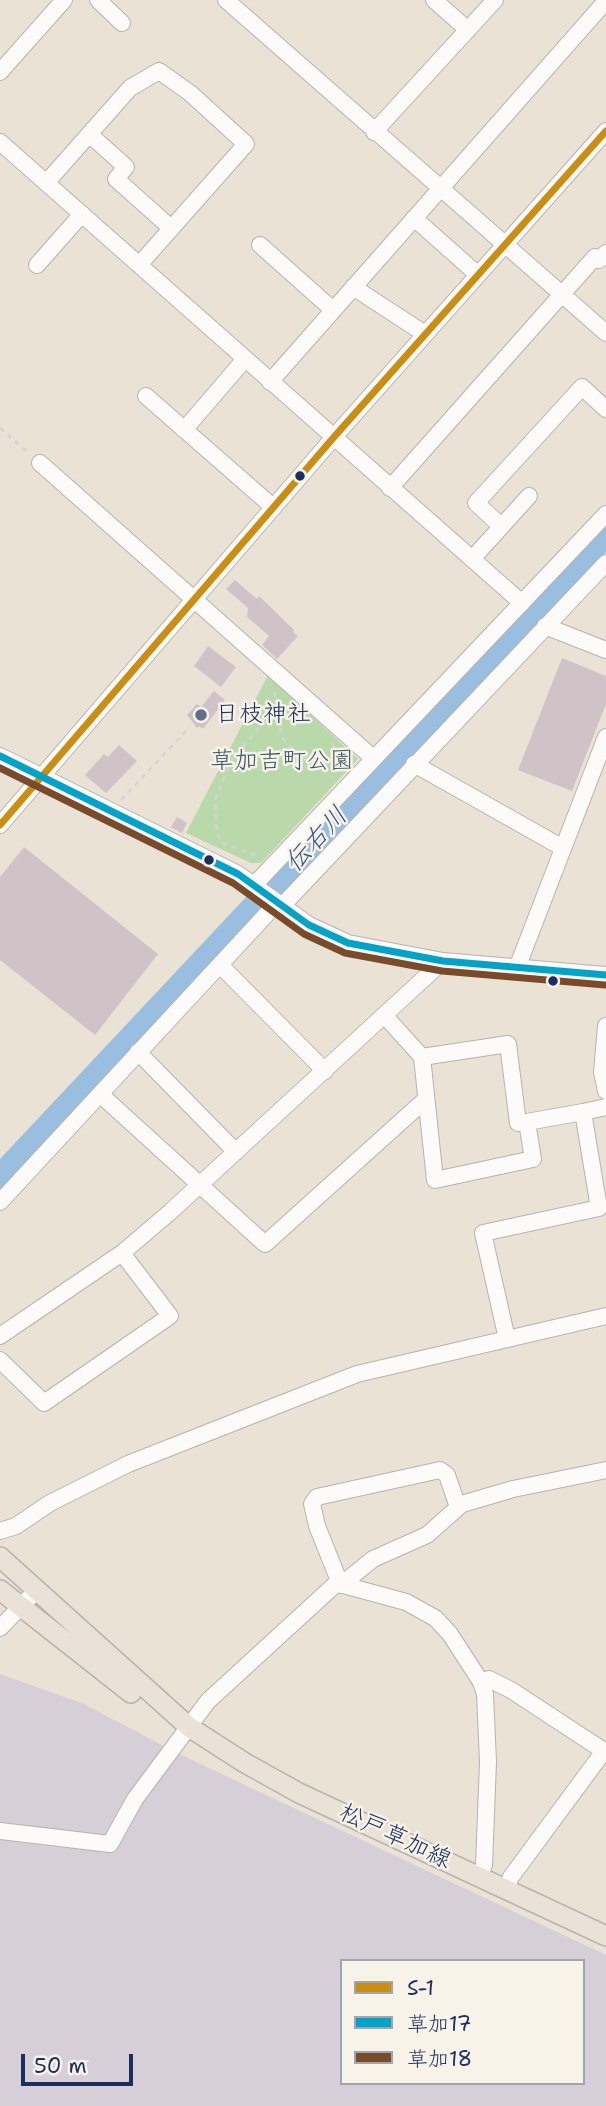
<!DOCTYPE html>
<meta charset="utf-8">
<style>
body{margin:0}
#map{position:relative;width:606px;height:2106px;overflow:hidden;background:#eae2d5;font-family:"Shantell Sans","Klee One",sans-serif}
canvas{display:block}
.legend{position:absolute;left:340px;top:1959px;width:245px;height:126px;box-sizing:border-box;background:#f7f3e8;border:2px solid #9fa5b1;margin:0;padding:9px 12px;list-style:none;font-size:21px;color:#1b2f5e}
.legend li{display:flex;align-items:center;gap:14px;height:35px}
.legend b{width:35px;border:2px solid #9fa5b1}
.scale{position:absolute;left:21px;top:2054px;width:112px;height:32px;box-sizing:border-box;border:4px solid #1b2f5e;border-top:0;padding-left:9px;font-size:21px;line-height:24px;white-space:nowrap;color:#1b2f5e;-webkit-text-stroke:5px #f7f3e8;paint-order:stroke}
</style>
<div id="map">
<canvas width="606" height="2106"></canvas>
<ul class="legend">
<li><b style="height:9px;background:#cb8e13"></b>S-1</li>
<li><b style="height:9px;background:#01a3c8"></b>草加17</li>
<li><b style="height:9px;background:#7a4b2a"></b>草加18</li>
</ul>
<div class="scale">50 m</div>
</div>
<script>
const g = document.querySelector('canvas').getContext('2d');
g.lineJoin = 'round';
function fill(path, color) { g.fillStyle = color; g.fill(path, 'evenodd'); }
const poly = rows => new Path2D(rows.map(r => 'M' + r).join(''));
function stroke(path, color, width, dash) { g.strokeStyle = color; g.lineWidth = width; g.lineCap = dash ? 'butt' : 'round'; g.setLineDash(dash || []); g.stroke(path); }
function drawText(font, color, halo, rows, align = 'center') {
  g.font = font + ' "Shantell Sans","Klee One",sans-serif'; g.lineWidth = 5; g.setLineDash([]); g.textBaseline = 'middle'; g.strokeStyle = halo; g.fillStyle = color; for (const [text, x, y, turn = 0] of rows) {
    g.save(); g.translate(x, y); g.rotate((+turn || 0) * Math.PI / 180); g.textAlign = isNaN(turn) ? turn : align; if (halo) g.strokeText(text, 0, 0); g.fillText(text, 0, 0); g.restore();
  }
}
const industrial = poly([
 [0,1674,84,1704,175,1752,606,1955,606,2106,0,2106],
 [342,1961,583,1961,583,2083,342,2083]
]);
const green = poly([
 [268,675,358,759,261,863,251,863,186,833]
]);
const river = poly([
 [0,1178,606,533]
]);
const building = poly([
 [235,580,257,599,259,596,294,630,293,632,298,636,277,659,262,645,269,636,247,617,248,608,226,589],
 [208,646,236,667,221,687,194,666],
 [562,658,606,676,606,704,572,791,518,770],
 [214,691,225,700,203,729,199,726,197,728,187,715,197,704,201,707],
 [119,745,137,761,106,793,85,775,104,754,108,757],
 [177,817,187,823,182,833,171,827],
 [24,847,158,954,95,1035,0,960,0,877]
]);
const path = poly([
 [0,428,29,453],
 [274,692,279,714,306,720],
 [277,718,283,738,301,758,332,767,340,761],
 [333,745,347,765],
 [121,800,189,728],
 [255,855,222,843,217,834,215,800,231,761,259,728,279,714]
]);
const minor = poly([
 [98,0,122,23],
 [226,0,606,333],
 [434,0,468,30],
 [0,72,64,0],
 [374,132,495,0],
 [89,134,126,167,116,179,171,228],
 [0,142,522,603],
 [46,183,130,88,159,71,190,93,246,144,139,265],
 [414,218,477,274],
 [260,245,333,310],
 [37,265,82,214],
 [353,287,425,334],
 [270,382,606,1],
 [146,396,273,507],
 [184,430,245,359],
 [40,463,373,758],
 [390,488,595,257,599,260,606,253],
 [501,526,476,503,582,387,606,409],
 [472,559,529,496],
 [545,626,606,650],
 [0,756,238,874,309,925,348,943,443,961,606,975],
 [414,764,563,848],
 [0,825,334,437,606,131],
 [255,884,606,514],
 [282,906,606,563],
 [220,965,325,1071],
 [517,968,606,737],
 [384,1015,422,1057,435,1180,533,1159,527,1122,518,1123,508,1044,422,1057],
 [606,1026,602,1072,606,1091],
 [138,1052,236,1152],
 [101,1095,265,1244,425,1100],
 [527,1122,583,1112],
 [0,1202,277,903],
 [0,1336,122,1253,169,1213,443,961],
 [507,1339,483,1233,599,1208,583,1112,606,1107],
 [0,1360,44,1403,170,1316,122,1253],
 [0,1531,16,1526,50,1503,128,1464,357,1374,606,1316],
 [336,1583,406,1602,435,1618,450,1634,481,1682,485,1694,488,1762,484,1865,479,1877],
 [341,1585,373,1559,427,1535,462,1504,513,1489,606,1470],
 [0,1628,36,1591],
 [481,1682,489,1679,511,1690,604,1751],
 [0,1831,110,1844,135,1799,208,1701,339,1581,317,1526,312,1504,317,1497,440,1470,447,1475,458,1507],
 [506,1889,511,1877,604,1751,606,1753]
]);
const major = poly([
 [0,1557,189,1727,245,1763,299,1793,606,1936],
 [0,1590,131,1693]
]);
const bus1 = poly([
 [0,825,334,437,606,131]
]);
const bus2 = poly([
 [0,756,238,874,309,925,348,943,443,961,606,975]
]);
const bus3 = poly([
 [0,768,233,883,304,934,345,953,442,971,605,985]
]);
const markers = [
 [300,476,6,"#1b2f5e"],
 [201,715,7,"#636e88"],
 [209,860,6,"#1b2f5e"],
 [553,981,6,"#1b2f5e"]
];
const poiNames = [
 ["日枝神社",215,715]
];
const parkNames = [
 ["草加吉町公園",282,762]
];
const streetNames = [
 ["松戸草加線",395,1837,25]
];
const waterNames = [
 ["伝右川",317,840,-47]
];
fill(industrial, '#d7cfd7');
fill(green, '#bad9ab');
stroke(river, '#99bee0', 26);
fill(building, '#d0c3c8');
stroke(minor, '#b6b3af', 18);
stroke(major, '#b6b3af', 22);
stroke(path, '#d5d4d3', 2.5, [5, 5]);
stroke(minor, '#fcfbf9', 16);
stroke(major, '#eae2d6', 19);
stroke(bus1, '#cb8e13', 7);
stroke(bus2, '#01a3c8', 7);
stroke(bus3, '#7a4b2a', 7);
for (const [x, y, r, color] of markers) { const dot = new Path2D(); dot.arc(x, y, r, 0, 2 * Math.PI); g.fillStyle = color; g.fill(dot); stroke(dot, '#f7f3e8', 2.5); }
drawText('24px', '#1b2f5e', '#f7f3e8', poiNames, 'left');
drawText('24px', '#395868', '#f7f3e8', parkNames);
drawText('24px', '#1b2f5e', '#f7f3e8', streetNames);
drawText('italic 26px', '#365586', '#f7f3e8', waterNames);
</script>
